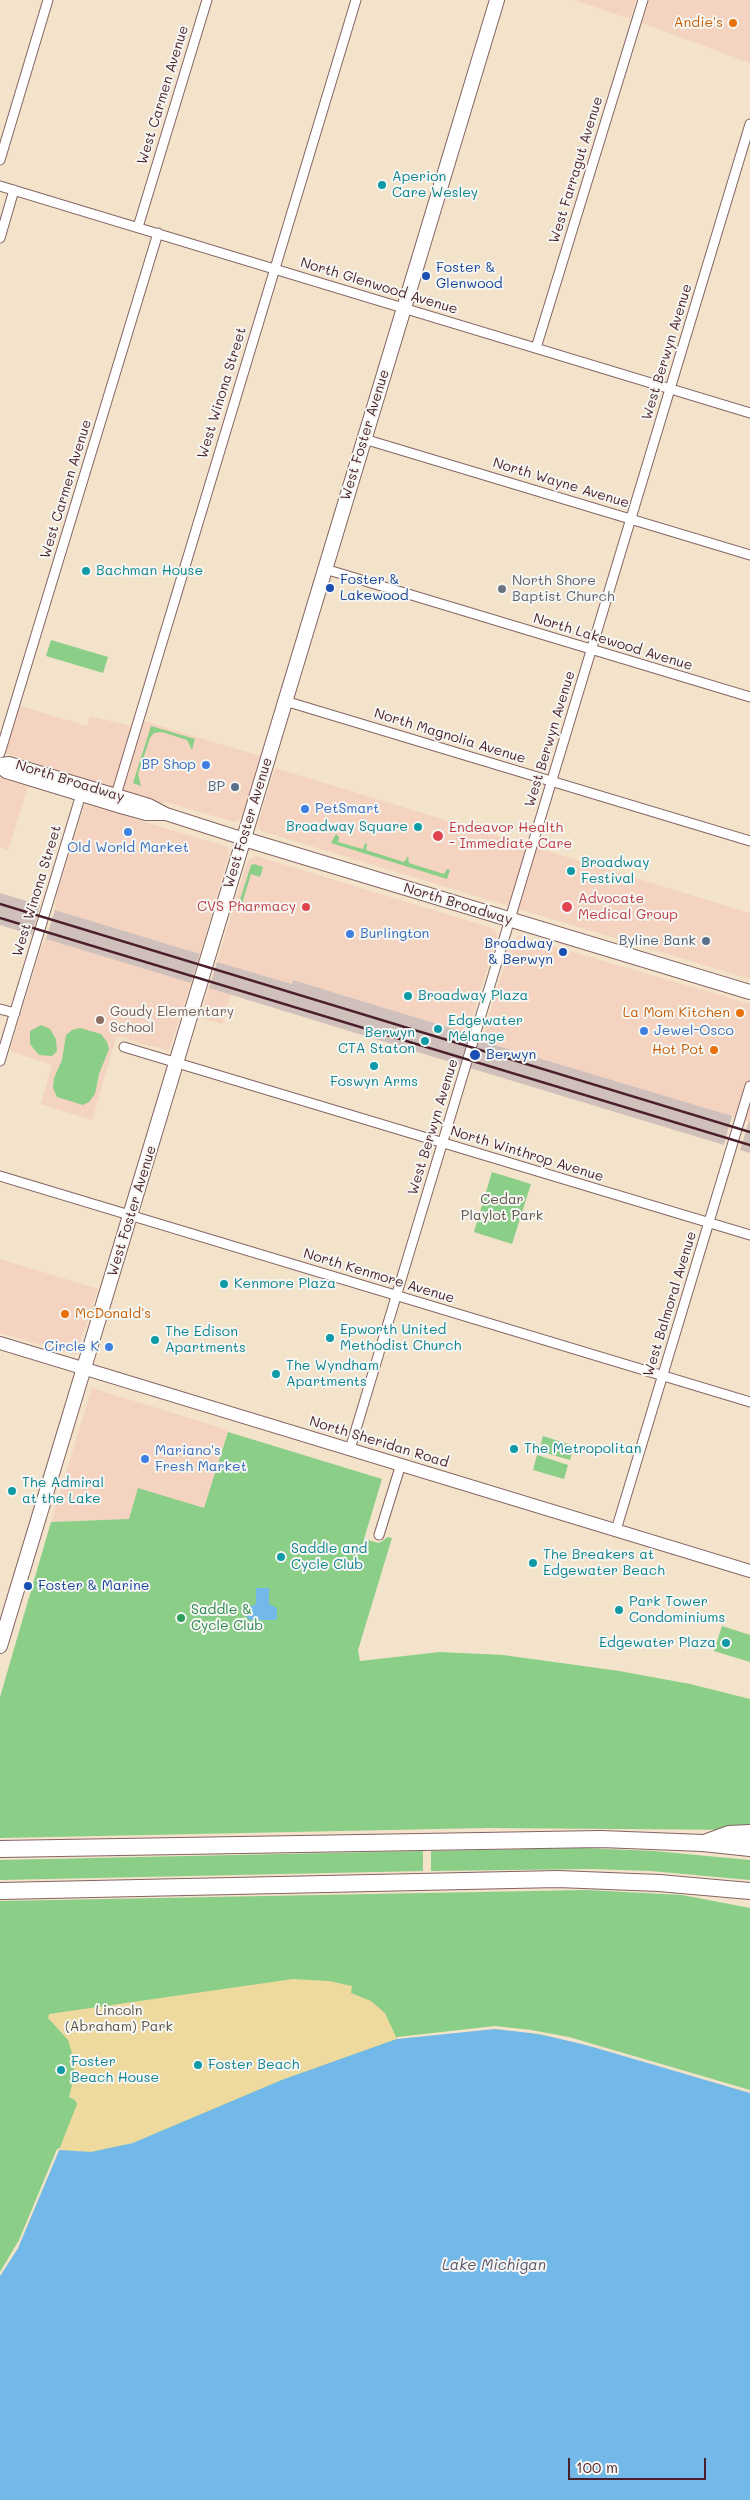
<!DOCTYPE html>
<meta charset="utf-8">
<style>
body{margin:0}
#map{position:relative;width:750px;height:2500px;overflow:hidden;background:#f2e3ca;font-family:Mali,sans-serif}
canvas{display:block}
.scale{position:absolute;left:568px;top:2458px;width:138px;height:22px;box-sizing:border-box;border:2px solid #4a1f2b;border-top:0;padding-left:6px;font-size:15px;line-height:18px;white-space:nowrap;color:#4a1f2b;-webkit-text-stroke:4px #f6f6f2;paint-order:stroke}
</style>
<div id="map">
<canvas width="750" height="2500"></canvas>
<div class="scale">100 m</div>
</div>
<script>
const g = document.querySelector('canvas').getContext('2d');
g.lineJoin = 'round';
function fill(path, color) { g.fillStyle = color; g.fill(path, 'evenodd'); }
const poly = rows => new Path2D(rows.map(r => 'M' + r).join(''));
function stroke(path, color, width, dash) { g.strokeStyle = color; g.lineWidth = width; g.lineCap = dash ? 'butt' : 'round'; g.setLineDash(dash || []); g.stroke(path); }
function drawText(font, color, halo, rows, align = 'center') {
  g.font = font + ' Mali,sans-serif'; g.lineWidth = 4; g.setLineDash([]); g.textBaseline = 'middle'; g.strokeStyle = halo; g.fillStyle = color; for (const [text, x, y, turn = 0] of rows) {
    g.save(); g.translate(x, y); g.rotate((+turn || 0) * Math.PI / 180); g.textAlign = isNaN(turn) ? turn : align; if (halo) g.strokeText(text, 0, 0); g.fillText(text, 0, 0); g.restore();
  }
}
const built = poly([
 [574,0,636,0,630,19],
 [649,0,750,0,750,63,642,23],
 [14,704,87,726,90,716,134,727,137,719,260,756,241,819,234,822,166,802,157,804,55,772,54,769,0,751],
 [275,768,750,913,750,979,261,831,258,824],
 [0,778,28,787,8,850,0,847],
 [85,804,228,847,229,854,200,954,55,910,57,894],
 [256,856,495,929,497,935,471,1022,473,1024,470,1034,293,980,292,984,217,962,247,863,251,858],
 [518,936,750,1004,750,1122,478,1040,478,1037,483,1035,512,940],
 [46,939,191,983,169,1050,137,1043,122,1036,116,1038,92,1120,41,1104,52,1065,10,1051,41,948],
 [209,988,231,995,222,1024,201,1018],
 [0,1259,98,1289,76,1355,0,1333],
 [92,1388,228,1430,204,1508,129,1519,51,1522]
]);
const industrial = poly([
 [0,893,40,905,32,935,0,925],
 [55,910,200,954,191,983,46,939],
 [217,962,292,984,293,980,470,1034,460,1065,209,988],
 [478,1040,732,1116,724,1145,470,1068],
 [749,1121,750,1122,750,1153,740,1150]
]);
const green = poly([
 [51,640,108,657,103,673,46,656],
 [151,726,195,739,192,750,187,740,162,732,154,733,150,738,138,774,141,786,133,783],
 [336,834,339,837,338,842,363,849,365,843,367,844,366,850,404,862,408,856,409,863,444,874,447,869,450,870,447,879,331,843],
 [254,864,263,867,260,877,251,874,240,910,237,909,251,865],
 [41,1025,50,1029,56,1039,57,1051,52,1056,39,1055,30,1044,30,1031],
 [80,1028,101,1034,107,1042,109,1049,99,1074,95,1094,89,1102,83,1105,57,1097,53,1088,54,1078,62,1060,66,1035,72,1030],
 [492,1172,531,1184,512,1244,474,1232],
 [228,1432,382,1479,364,1539,379,1543,388,1537,392,1538,358,1650,360,1661,440,1652,503,1655,619,1671,690,1684,750,1699,750,1830,486,1828,0,1838,0,1697,51,1522,129,1519,138,1488,204,1508],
 [543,1436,574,1446,570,1460,539,1451],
 [537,1455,568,1465,564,1479,533,1470],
 [722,1626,750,1635,750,1662,714,1651],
 [584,1848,654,1851,750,1860,750,1880,651,1871,592,1869,431,1871,431,1851],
 [423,1851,423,1871,0,1880,0,1860],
 [586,1890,682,1895,750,1908,750,2093,587,2044,91,2152,59,2150,22,2241,0,2276,0,1901]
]);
const sand = poly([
 [293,1979,329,1981,352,1986,351,1993,371,2001,385,2013,397,2039,282,2080,133,2143,91,2152,59,2150,77,2104,75,2100,69,2097,74,2077,74,2060,68,2040,48,2018,49,2014]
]);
const water = poly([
 [256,1588,269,1588,269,1604,277,1608,277,1618,275,1620,250,1620,247,1618,247,1608,256,1604],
 [490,2029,519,2031,569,2040,750,2093,750,2500,0,2500,0,2276,18,2248,59,2150,91,2152,133,2143,282,2080,397,2039]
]);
const pier = poly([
 [495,2026,531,2030,569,2037,750,2090,750,2093,599,2048,539,2034,495,2029,397,2039,397,2037],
 [60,2148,18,2248,0,2276,0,2272,19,2240,57,2149]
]);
const minor = poly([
 [0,160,48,0],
 [0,186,750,413],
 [138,227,207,0],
 [0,238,14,190],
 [536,348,643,0],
 [364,439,750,555],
 [325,569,750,697],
 [285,701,750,841],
 [0,753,158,233],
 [116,795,356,0],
 [0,1009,15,1013],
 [124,1047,750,1235],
 [0,1061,82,791],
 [0,1176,750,1402],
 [350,1449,750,124],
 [616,1530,750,1086],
 [379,1535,401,1464]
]);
const secondary = poly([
 [0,764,9,763,116,795,149,805,166,814,244,839],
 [0,767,6,772,124,808,146,814,164,814],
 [0,1343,750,1571]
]);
const primary = poly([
 [244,839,750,992],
 [0,1646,497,0]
]);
const motorway = poly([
 [707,1842,729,1834,750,1833],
 [0,1849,601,1839,703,1843,750,1848],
 [0,1891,558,1879,659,1883,750,1891]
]);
const rail = poly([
 [0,904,750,1132],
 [0,918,750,1145]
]);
const markers = [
 [733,23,5,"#e8710a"],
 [382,185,5,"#0f9aa8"],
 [426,276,5,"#1a4fb4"],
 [86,571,5,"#0f9aa8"],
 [330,588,5,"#1a4fb4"],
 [502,589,5,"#6b7280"],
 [206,765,5,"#3f7fe0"],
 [235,787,5,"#5c6f8a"],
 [305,809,5,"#3f7fe0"],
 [418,827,5,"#0f9aa8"],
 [128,832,5,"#3f7fe0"],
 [438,836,6,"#e0444e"],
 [571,871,5,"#0f9aa8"],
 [306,907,5,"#e0444e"],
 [567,907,6,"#e0444e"],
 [350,934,5,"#3f7fe0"],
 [706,941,5,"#5c6f8a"],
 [563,952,5,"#1a4fb4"],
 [408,996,5,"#0f9aa8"],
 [740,1013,5,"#e8710a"],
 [100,1020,5,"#8d6e63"],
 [438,1029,5,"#0f9aa8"],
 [644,1031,5,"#3f7fe0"],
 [425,1041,5,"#0f9aa8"],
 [714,1050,5,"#e8710a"],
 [475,1055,6,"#1a4fb4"],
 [374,1066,5,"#0f9aa8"],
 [224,1284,5,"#0f9aa8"],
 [65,1314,5,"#e8710a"],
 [330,1338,5,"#0f9aa8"],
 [155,1340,5,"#0f9aa8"],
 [109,1347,5,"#3f7fe0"],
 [276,1374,5,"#0f9aa8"],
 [514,1449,5,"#0f9aa8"],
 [145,1459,5,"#3f7fe0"],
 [12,1491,5,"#0f9aa8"],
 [281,1557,5,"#0f9aa8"],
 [533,1563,5,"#0f9aa8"],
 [28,1586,5,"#1a4fb4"],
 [619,1610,5,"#0f9aa8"],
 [181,1618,5,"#2e9e5b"],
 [726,1643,5,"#0f9aa8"],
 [198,2065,5,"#0f9aa8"],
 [61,2070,5,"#0f9aa8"]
];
const foodNames = [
 ["Andie's",723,23],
 ["La Mom Kitchen",730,1013],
 ["Hot Pot",704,1050],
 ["McDonald's",75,1314,"left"]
];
const streetNames = [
 ["West Carmen Avenue",163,95,-73],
 ["West Farragut Avenue",576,170,-73],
 ["North Glenwood Avenue",379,286,17],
 ["West Berwyn Avenue",667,352,-73],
 ["West Winona Street",222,393,-73],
 ["West Foster Avenue",365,435,-73],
 ["North Wayne Avenue",561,483,17],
 ["West Carmen Avenue",66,489,-73],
 ["North Lakewood Avenue",613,642,17],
 ["North Magnolia Avenue",450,736,17],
 ["West Berwyn Avenue",550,739,-73],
 ["North Broadway",70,781,17],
 ["West Foster Avenue",248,823,-73],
 ["West Winona Street",37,891,-73],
 ["North Broadway",458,904,17],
 ["West Berwyn Avenue",433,1127,-73],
 ["North Winthrop Avenue",527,1154,17],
 ["West Foster Avenue",132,1211,-73],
 ["North Kenmore Avenue",379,1276,17],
 ["West Balmoral Avenue",670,1304,-73],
 ["North Sheridan Road",379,1442,17]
];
const cultureNames = [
 ["Aperion",392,177],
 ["Care Wesley",392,193],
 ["Bachman House",96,571],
 ["Broadway Square",408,827,"right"],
 ["Broadway",581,863],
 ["Festival",581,879],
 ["Broadway Plaza",418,996],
 ["Edgewater",448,1021],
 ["Mélange",448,1037],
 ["Berwyn",415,1033,"right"],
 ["CTA Staton",415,1049,"right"],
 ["Foswyn Arms",374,1082,"center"],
 ["Kenmore Plaza",234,1284],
 ["Epworth United",340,1330],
 ["Methodist Church",340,1346],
 ["The Edison",165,1332],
 ["Apartments",165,1348],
 ["The Wyndham",286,1366],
 ["Apartments",286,1382],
 ["The Metropolitan",524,1449],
 ["The Admiral",22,1483],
 ["at the Lake",22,1499],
 ["Saddle and",291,1549],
 ["Cycle Club",291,1565],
 ["The Breakers at",543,1555],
 ["Edgewater Beach",543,1571],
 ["Park Tower",629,1602],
 ["Condominiums",629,1618],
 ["Edgewater Plaza",716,1643,"right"],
 ["Foster",71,2062],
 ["Beach House",71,2078],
 ["Foster Beach",208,2065]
];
const transitNames = [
 ["Foster &",436,268],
 ["Glenwood",436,284],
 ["Foster &",340,580],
 ["Lakewood",340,596],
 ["Broadway",553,944,"right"],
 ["& Berwyn",553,960,"right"],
 ["Berwyn",486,1055],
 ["Foster & Marine",38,1586]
];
const worshipNames = [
 ["North Shore",512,581],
 ["Baptist Church",512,597]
];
const shopNames = [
 ["BP Shop",196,765,"right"],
 ["PetSmart",315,809],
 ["Old World Market",128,848,"center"],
 ["Burlington",360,934],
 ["Jewel-Osco",654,1031],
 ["Circle K",99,1347,"right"],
 ["Mariano's",155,1451],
 ["Fresh Market",155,1467]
];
const serviceNames = [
 ["BP",225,787],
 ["Byline Bank",696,941]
];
const healthNames = [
 ["Endeavor Health",449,828],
 ["- Immediate Care",449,844],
 ["Advocate",578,899],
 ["Medical Group",578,915],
 ["CVS Pharmacy",296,907,"right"]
];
const educationNames = [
 ["Goudy Elementary",110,1012],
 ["School",110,1028]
];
const parkNames = [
 ["Cedar",502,1200],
 ["Playlot Park",502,1216],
 ["Lincoln",119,2011],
 ["(Abraham) Park",119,2027]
];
const leisureNames = [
 ["Saddle &",191,1610],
 ["Cycle Club",191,1626]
];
const waterNames = [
 ["Lake Michigan",494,2265]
];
fill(built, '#f4d3c0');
fill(industrial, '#d0c0bc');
fill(green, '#8ace88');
fill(sand, '#eeda9e');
fill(water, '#72b9e9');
fill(pier, '#f2e3ca');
stroke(minor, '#856463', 11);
stroke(secondary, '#856463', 14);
stroke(primary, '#856463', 16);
stroke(motorway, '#856463', 18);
stroke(minor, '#fff', 9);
stroke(secondary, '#fff', 12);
stroke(primary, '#fff', 14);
stroke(motorway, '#fff', 16);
stroke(rail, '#4a1f2b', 2.5);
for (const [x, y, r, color] of markers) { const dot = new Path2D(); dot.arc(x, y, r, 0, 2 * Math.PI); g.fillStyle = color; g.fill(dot); stroke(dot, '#f6f6f2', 2); }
drawText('14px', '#c56008', '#f6f6f2', foodNames, 'right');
drawText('14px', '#4a1f2b', '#f6f6f2', streetNames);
drawText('14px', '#0d838f', '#f6f6f2', cultureNames, 'left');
drawText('14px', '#164399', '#f6f6f2', transitNames, 'left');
drawText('14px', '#5b616d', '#f6f6f2', worshipNames, 'left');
drawText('14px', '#366cbe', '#f6f6f2', shopNames, 'left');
drawText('14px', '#4e5e75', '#f6f6f2', serviceNames, 'right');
drawText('14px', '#be3a42', '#f6f6f2', healthNames, 'left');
drawText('14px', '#785e54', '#f6f6f2', educationNames, 'left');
drawText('14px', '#5d5447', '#f6f6f2', parkNames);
drawText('14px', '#27864d', '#f6f6f2', leisureNames, 'left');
drawText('italic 15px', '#58556e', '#f6f6f2', waterNames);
</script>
